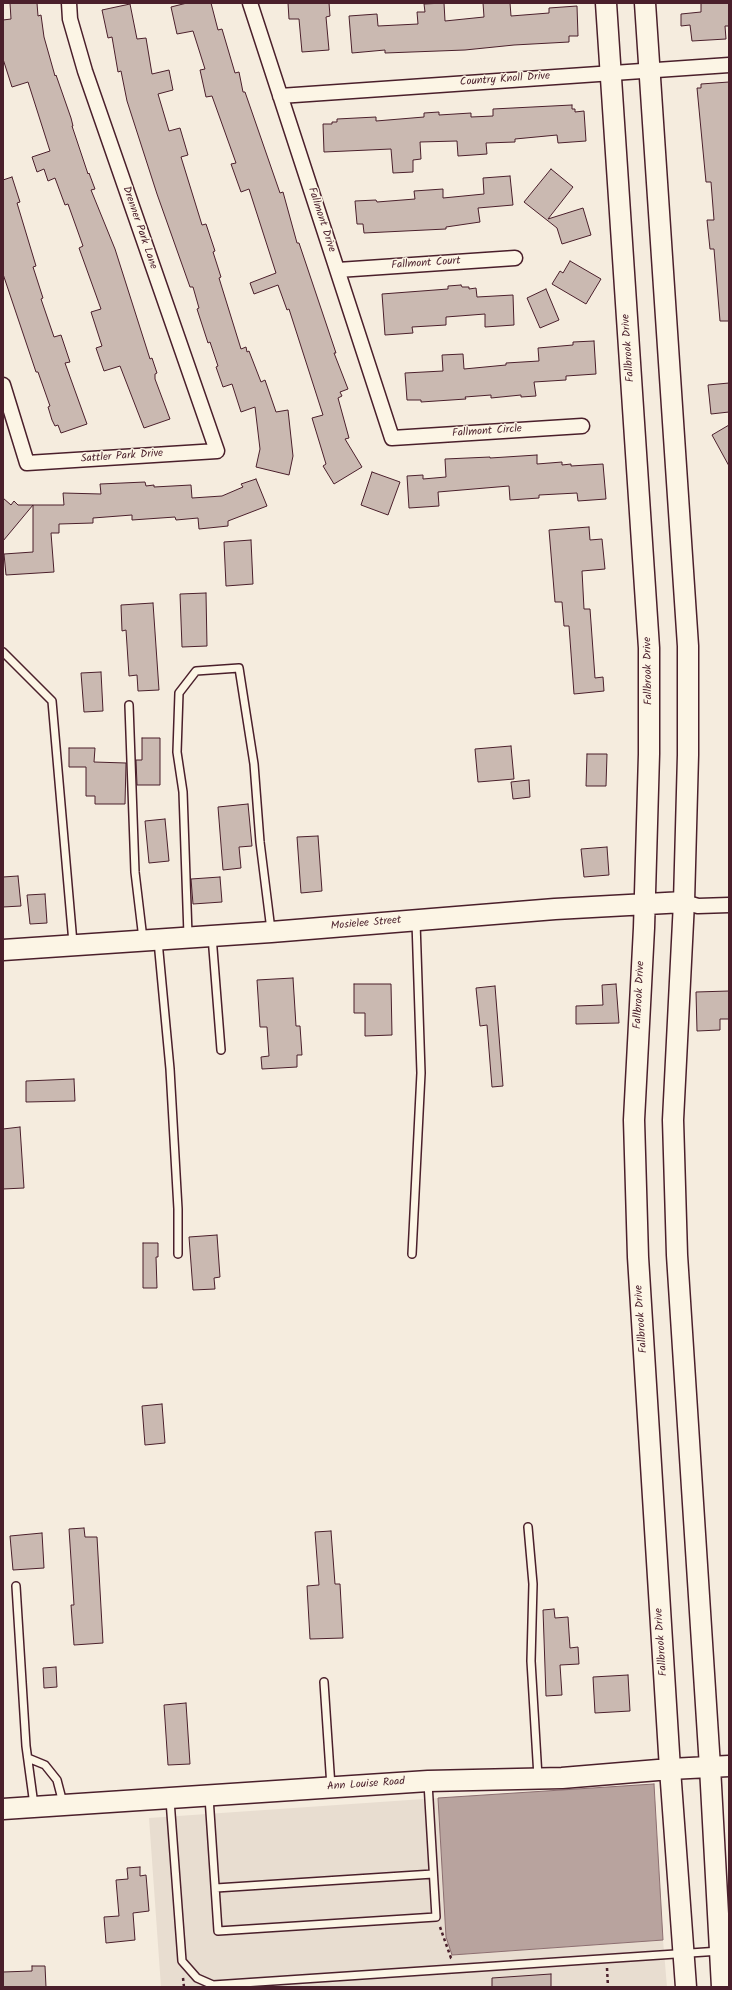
<!DOCTYPE html>
<style>
body{margin:0}
#map{position:relative;width:732px;height:1990px;overflow:hidden;background:#f5ecde;font-family:Kalam,sans-serif}
canvas{display:block}
.frame{position:absolute;inset:0;border:4px solid #4a1f2b;pointer-events:none}
</style>
<div id="map">
<canvas width="732" height="1990"></canvas>
<div class="frame"></div>
</div>
<script>
const g = document.querySelector('canvas').getContext('2d');
g.lineJoin = 'round';
function fill(path, color) { g.fillStyle = color; g.fill(path, 'evenodd'); }
const poly = rows => new Path2D(rows.map(r => 'M' + r).join(''));
function stroke(path, color, width, dash) { g.strokeStyle = color; g.lineWidth = width; g.lineCap = dash ? 'butt' : 'round'; g.setLineDash(dash || []); g.stroke(path); }
function drawText(font, color, halo, rows, align = 'center') {
  g.font = font + ' Kalam,sans-serif'; g.lineWidth = 3; g.setLineDash([]); g.textBaseline = 'middle'; g.strokeStyle = halo; g.fillStyle = color; for (const [text, x, y, turn = 0] of rows) {
    g.save(); g.translate(x, y); g.rotate((+turn || 0) * Math.PI / 180); g.textAlign = isNaN(turn) ? turn : align; if (halo) g.strokeText(text, 0, 0); g.fillText(text, 0, 0); g.restore();
  }
}
const built = poly([
 [438,1798,446,1937,452,1955,663,1940,667,1987,161,1987,149,1818]
]);
const water = poly([
 [654,1784,663,1940,452,1955,446,1937,438,1798,654,1784]
]);
const building = poly([
 [10,3,37,3,38,16,41,15,44,37,55,76,56,75,71,118,73,126,72,126,88,174,89,173,95,189,91,190,115,249,150,359,152,358,157,373,155,374,155,379,170,419,144,428,120,366,104,371,96,348,102,346,91,312,101,309,79,248,83,246,68,204,65,205,55,178,48,181,44,169,37,172,32,157,50,151,28,82,12,87,3,59,3,20,11,19,10,3],
 [187,3,211,3,218,30,222,29,235,73,239,72,243,92,245,92,280,193,283,192,297,243,299,243,336,353,334,353,348,389,340,392,342,396,338,398,349,438,345,439,362,467,334,484,323,466,326,464,312,418,323,415,289,309,287,310,278,285,254,294,250,283,276,273,249,189,241,192,231,164,236,163,212,96,206,97,200,70,205,69,193,31,177,34,171,7,187,3],
 [288,3,329,3,330,16,326,17,329,50,302,52,299,19,289,19,288,3],
 [444,3,445,21,484,17,483,3,510,3,511,16,549,13,549,8,577,6,578,36,569,36,569,42,514,45,465,50,385,53,385,50,352,53,349,16,377,14,378,26,418,24,417,12,425,12,424,4,444,3],
 [701,3,729,3,729,26,725,26,726,39,692,41,690,25,681,26,681,14,701,12,701,3],
 [130,4,137,39,146,38,152,74,169,70,173,90,158,94,169,131,180,128,188,155,181,157,202,225,206,224,215,251,213,252,221,277,219,278,241,349,246,347,247,352,249,351,261,382,265,380,276,412,288,410,293,456,289,475,256,467,260,449,255,407,241,412,232,384,223,387,216,367,218,366,210,342,208,343,197,309,199,308,193,287,190,287,157,194,127,101,121,71,118,72,112,37,108,38,102,10,130,4],
 [729,82,729,321,720,321,714,249,710,249,707,220,714,220,711,182,706,182,697,88,701,88,701,84,729,82],
 [572,105,572,109,575,109,575,112,584,111,586,141,558,143,557,135,515,139,515,142,486,143,487,154,458,156,457,141,420,142,421,159,413,160,413,172,393,173,391,149,324,152,323,124,332,124,332,122,337,122,337,119,376,117,376,121,424,117,424,113,439,112,439,115,471,113,471,117,493,116,493,109,572,105],
 [551,169,573,187,548,219,583,208,591,235,562,244,557,228,524,202,551,169],
 [510,176,513,205,478,208,480,222,446,227,446,229,364,233,363,224,357,224,355,201,376,200,377,202,415,199,414,191,443,189,443,198,484,194,483,178,510,176],
 [12,177,20,202,17,203,36,266,33,267,43,298,41,299,54,337,61,335,70,362,65,363,87,424,61,433,58,425,55,426,52,420,48,407,50,406,38,372,36,372,3,274,3,180,12,177],
 [570,261,601,279,586,304,552,284,560,271,563,273,570,261],
 [461,285,462,287,469,287,469,289,476,288,477,297,513,295,514,325,485,327,485,314,446,317,446,325,412,327,413,333,385,335,382,294,448,289,448,286,461,285],
 [546,289,559,320,540,328,527,298,546,289],
 [594,341,596,374,566,376,566,380,534,382,536,396,521,397,521,395,491,398,491,395,465,397,466,399,421,402,421,400,407,400,405,373,443,371,442,355,463,354,464,369,506,365,506,363,539,361,538,348,573,345,573,342,594,341],
 [729,383,729,412,711,414,708,385,729,383],
 [729,425,729,466,712,435,729,425],
 [537,455,537,464,562,462,562,465,571,464,571,466,603,464,606,499,578,501,577,493,539,495,539,498,510,500,509,486,438,492,439,506,409,508,407,476,423,475,423,479,446,477,445,459,490,457,490,458,537,455],
 [372,472,400,482,388,515,361,505,372,472],
 [256,479,267,506,228,521,228,526,199,529,198,518,176,520,175,517,132,520,132,515,93,518,93,523,59,524,59,533,51,533,54,572,6,575,4,554,33,552,33,505,3,541,3,498,11,505,14,501,18,505,64,505,63,493,101,494,100,484,145,482,146,486,154,485,154,487,191,485,192,498,222,496,243,487,241,484,256,479],
 [589,527,590,540,602,539,605,569,582,571,584,609,590,609,595,678,603,677,604,691,574,694,569,626,564,626,562,602,555,602,549,530,589,527],
 [251,540,253,584,226,586,224,542,251,540],
 [206,593,207,646,182,647,180,594,206,593],
 [153,603,159,690,138,691,137,675,129,676,126,630,122,631,121,605,153,603],
 [101,672,103,711,84,712,81,673,101,672],
 [142,738,160,738,160,785,137,785,136,760,142,760,142,738],
 [511,746,514,779,478,782,475,749,511,746],
 [69,748,95,748,94,762,126,763,125,804,95,804,95,796,86,796,86,767,69,767,69,748],
 [587,754,607,754,606,786,586,786,587,754],
 [529,780,530,797,513,799,511,782,529,780],
 [248,804,252,846,239,847,241,868,223,870,218,807,248,804],
 [165,819,169,861,149,863,145,821,165,819],
 [318,836,322,891,301,893,297,837,318,836],
 [607,847,609,875,584,877,581,849,607,847],
 [18,876,21,906,3,907,3,877,18,876],
 [220,877,222,902,193,904,191,879,220,877],
 [45,894,47,923,30,924,27,895,45,894],
 [293,978,296,1026,300,1026,302,1055,297,1055,297,1067,262,1069,261,1057,269,1056,267,1027,260,1027,257,980,293,978],
 [354,984,391,984,392,1035,365,1036,365,1013,354,1013,354,984],
 [616,984,619,1023,576,1024,576,1006,603,1005,602,985,616,984],
 [495,986,503,1086,492,1087,487,1025,480,1026,476,988,495,986],
 [729,991,729,1019,720,1019,720,1030,697,1031,696,992,729,991],
 [74,1079,75,1101,26,1102,26,1081,74,1079],
 [20,1127,24,1188,3,1189,3,1129,20,1127],
 [217,1235,220,1277,214,1278,215,1289,193,1290,189,1237,217,1235],
 [143,1243,158,1243,158,1257,156,1257,157,1288,143,1288,143,1243],
 [162,1404,165,1443,145,1445,142,1406,162,1404],
 [84,1528,85,1537,97,1537,103,1643,74,1645,71,1605,74,1605,69,1529,84,1528],
 [331,1531,335,1584,340,1584,343,1638,310,1639,307,1586,319,1585,315,1532,331,1531],
 [42,1533,44,1568,13,1570,10,1536,42,1533],
 [554,1609,555,1618,568,1617,570,1648,578,1647,579,1664,560,1665,562,1695,546,1696,543,1610,554,1609],
 [56,1667,57,1687,44,1688,43,1668,56,1667],
 [628,1675,630,1711,595,1713,593,1677,628,1675],
 [186,1703,190,1764,168,1765,164,1705,186,1703],
 [140,1867,140,1876,146,1875,149,1911,133,1913,135,1940,106,1943,104,1917,119,1916,116,1880,128,1879,127,1868,140,1867],
 [32,1966,45,1966,46,1987,3,1987,3,1972,32,1971,32,1966],
 [551,1974,551,1987,492,1987,492,1978,551,1974]
]);
const path = poly([
 [440,1927,451,1958,452,1958],
 [607,1968,608,1987],
 [183,1978,184,1987]
]);
const lane = poly([
 [3,652,52,701,73,943],
 [129,705,135,872,143,939],
 [188,935,183,792,177,752,179,693,196,671,239,668,254,764,260,842,271,930],
 [212,936,221,1050],
 [158,941,170,1069,178,1209,178,1254],
 [412,1254,421,1073,416,922],
 [528,1527,533,1584,531,1661,538,1777],
 [16,1586,26,1746,34,1805],
 [324,1682,331,1787],
 [28,1758,45,1765,57,1780,63,1803],
 [209,1797,218,1931,436,1917,428,1783],
 [170,1800,182,1961,197,1978,213,1985,720,1951],
 [216,1888,433,1874]
]);
const street = poly([
 [250,3,392,438,582,426],
 [280,96,729,65],
 [338,270,515,258],
 [3,385,27,463,217,451,85,71,70,19,69,3],
 [684,902,698,906,729,905]
]);
const secondary = poly([
 [606,3,649,648,649,754,644,928,634,1120,638,1257,670,1769,686,1987],
 [645,3,688,646,688,755,684,902,673,1120,677,1255,710,1767,722,1987],
 [3,950,271,932,555,909,684,902],
 [3,1809,428,1781,562,1778,670,1769,729,1766]
]);
const streetNames = [
 ["Country Knoll Drive",505,80,-4],
 ["Fallmont Drive",321,220,72],
 ["Drenner Park Lane",139,228,71],
 ["Fallmont Court",426,264,-4],
 ["Fallbrook Drive",629,348,-94],
 ["Fallmont Circle",487,432,-4],
 ["Sattler Park Drive",122,457,-4],
 ["Fallbrook Drive",649,671,-91],
 ["Mosielee Street",366,924,-5],
 ["Fallbrook Drive",640,995,-87],
 ["Fallbrook Drive",642,1319,-94],
 ["Fallbrook Drive",662,1642,-94],
 ["Ann Louise Road",366,1785,-4]
];
fill(built, '#e8ddd0');
fill(water, '#b8a39e');
stroke(water, '#8c6e70', 1);
fill(building, '#cab9b1');
stroke(building, '#4a1f2b', 1);
stroke(lane, '#4a1f2b', 10);
stroke(street, '#4a1f2b', 17);
stroke(secondary, '#4a1f2b', 23);
stroke(path, '#4a1f2b', 2.5, [3, 3]);
stroke(lane, '#fcf5e5', 7);
stroke(street, '#fcf5e5', 14);
stroke(secondary, '#fcf5e5', 20);
drawText('11px', '#4a1f2b', '#fcf5e5', streetNames);
</script>
